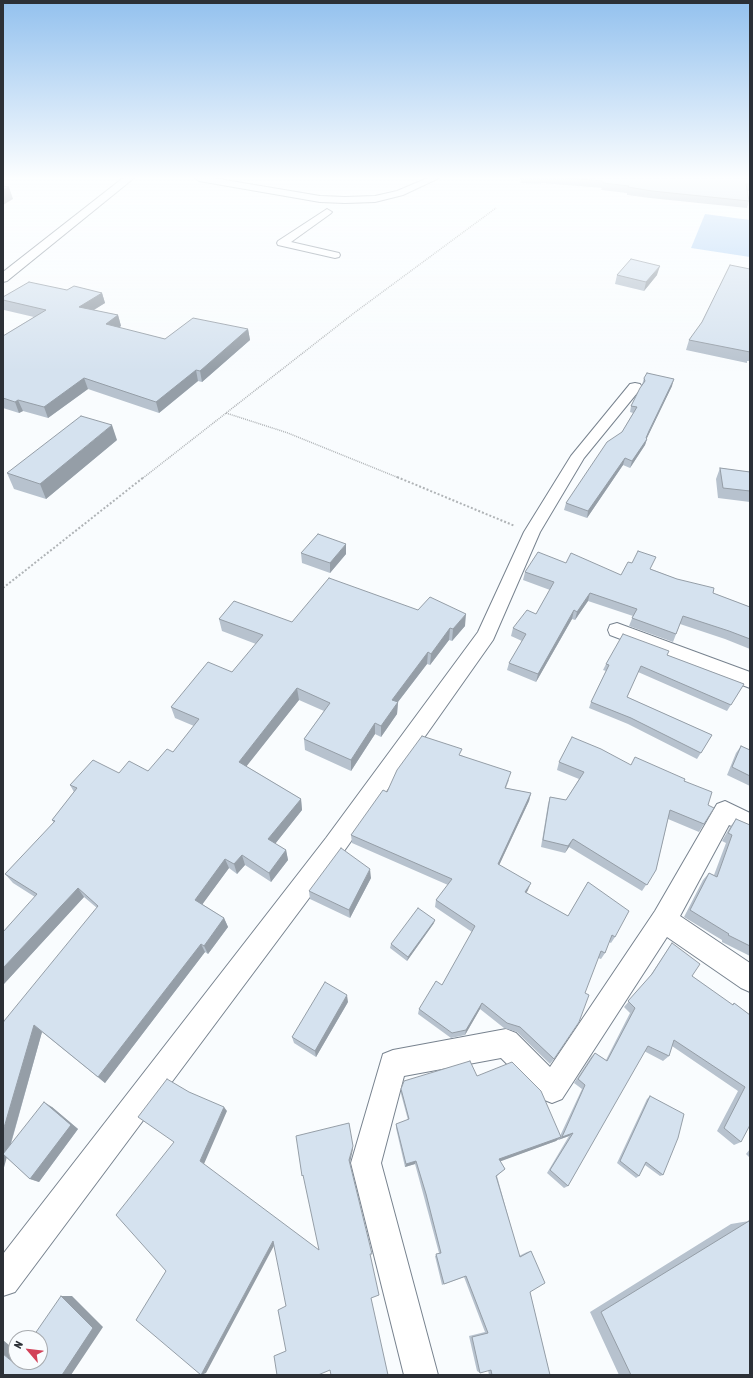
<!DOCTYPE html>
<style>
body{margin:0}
#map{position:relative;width:753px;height:1378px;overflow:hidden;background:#f9fcfe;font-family:"Asap Condensed",sans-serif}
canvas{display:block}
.frame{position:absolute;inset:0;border:4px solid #2c3036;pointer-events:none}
.north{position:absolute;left:8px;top:1330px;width:40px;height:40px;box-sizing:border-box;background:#f9fcfe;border:1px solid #a7aaae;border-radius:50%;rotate:298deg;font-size:11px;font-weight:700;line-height:16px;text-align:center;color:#2c3036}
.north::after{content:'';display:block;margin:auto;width:14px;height:18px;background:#d24158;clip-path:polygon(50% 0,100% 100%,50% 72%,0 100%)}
</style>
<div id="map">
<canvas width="753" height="1378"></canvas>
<div class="frame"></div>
<div class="north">N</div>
</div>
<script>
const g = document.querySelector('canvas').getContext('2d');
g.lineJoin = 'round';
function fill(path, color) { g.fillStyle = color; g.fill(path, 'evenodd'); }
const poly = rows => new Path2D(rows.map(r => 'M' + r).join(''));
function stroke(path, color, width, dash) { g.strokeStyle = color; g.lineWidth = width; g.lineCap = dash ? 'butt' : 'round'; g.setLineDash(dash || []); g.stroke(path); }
const water = poly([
 [705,214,750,220,750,257,691,248]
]);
const pathFar1 = poly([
 [226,413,288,433,399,478],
 [143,478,354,313,496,208]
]);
const path = poly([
 [397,477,515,526],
 [3,588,144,477]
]);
const minor = poly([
 [195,178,213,178,320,196,345,197,375,196,397,191,428,178,439,178,403,195,375,202,345,203,320,202,199,181,195,178],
 [327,209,332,212,330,214,291,242,339,253,340,255,339,257,335,258,278,245,277,243,278,241,327,209],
 [635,383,640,384,642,387,584,458,540,532,493,640,342,854,15,1292,3,1296,3,1254,326,838,478,632,524,532,571,456,630,384,635,383],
 [617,623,750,672,750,688,610,635,608,630,610,625,617,623],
 [725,801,750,813,750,834,729,825,680,916,750,963,750,992,741,988,667,937,562,1099,552,1103,542,1099,501,1058,404,1076,381,1163,438,1375,404,1375,351,1163,383,1054,393,1050,506,1029,516,1033,550,1067,655,911,717,804,725,801]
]);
const tertiary = poly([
 [123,178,134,178,7,281,3,282,3,272,123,178]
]);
const wall = poly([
 [520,178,750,178,750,191,747,191,749,201,747,208,650,198,627,195,627,193,601,190,602,188,541,183,541,184,521,183],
 [750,269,750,361,747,361,747,363,686,350,689,340],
 [617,275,657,275,644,291,615,284],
 [67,290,102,293,105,303,94,310,118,315,121,326,118,328,165,339,248,329,250,340,202,382,198,381,159,413,88,389,48,418,23,411,19,413,3,408,3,336,34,317,4,310,3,308,3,297],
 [644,378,672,386,647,438,647,439,645,445,630,468,623,465,587,518,564,510,566,503,622,432,633,413,630,412,631,406,642,385],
 [117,440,46,499,14,489,7,473],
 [720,468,750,472,750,502,718,498,716,479],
 [301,553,346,554,330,573,302,563],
 [566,563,621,575,651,569,713,593,750,607,750,649,725,639,680,624,673,642,629,626,633,616,588,601,575,620,572,619,536,682,507,670,509,663,522,641,511,636,513,628,536,614,550,590,523,580,525,572],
 [418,610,465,626,452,641,449,640,430,665,427,664,398,702,397,714,381,737,375,734,351,771,305,750,304,739,324,711,299,700,246,766,301,799,302,810,275,844,286,850,288,860,271,882,245,865,237,874,229,868,202,904,224,918,228,927,208,954,205,952,105,1083,42,1032,11,1144,52,1107,78,1129,39,1182,30,1179,7,1158,3,1024,97,908,84,897,3,985,3,932,35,897,13,883,5,874,54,823,52,820,74,792,70,785,119,773,148,771,173,752,194,726,175,718,171,707,232,672,256,644,222,631,219,619,292,622],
 [667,655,744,684,727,711,638,672,627,697,712,735,697,759,628,724,589,708,591,702,606,671,603,670,606,664],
 [741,746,750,750,750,786,727,775,736,753],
 [461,755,509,780,506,788,531,793,529,801,499,865,528,890,526,893,568,916,588,882,615,937,611,943,609,942,605,953,601,959,598,958,554,1059,550,1064,517,1032,504,1028,480,1009,465,1035,451,1038,418,1014,419,1009,442,985,472,932,435,907,436,900,448,885,352,843,351,835,387,792],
 [559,762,631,765,684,781,708,805,704,824,699,832,668,819,656,870,642,891,569,847,565,853,541,847,548,804,550,797,566,800,579,779,557,770],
 [736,819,750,825,750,956,722,942,722,940,684,917,703,880,709,873,714,875,726,843,722,841,730,827],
 [371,878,350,918,310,899,309,891],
 [434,923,407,961,390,948,391,944],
 [672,943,692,976,732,1005,734,1003,750,1015,741,1142,734,1145,717,1131,738,1091,672,1046,669,1056,663,1061,644,1051,568,1186,564,1188,547,1173,569,1136,558,1140,559,1139,556,1141,500,1161,505,1169,497,1176,519,1256,527,1252,531,1251,530,1292,550,1375,489,1375,488,1370,480,1373,477,1371,469,1336,485,1332,464,1277,442,1285,435,1256,439,1253,424,1197,415,1164,405,1167,396,1128,396,1124,408,1120,401,1094,401,1089,477,1076,560,1136,582,1089,574,1083,591,1057,595,1053,606,1060,630,1013,624,1007,648,979],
 [348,1002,316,1057,294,1043,292,1037],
 [650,1096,663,1175,660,1176,645,1165,639,1176,636,1178,617,1163,647,1099],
 [750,1149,750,1158,746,1154],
 [749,1221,750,1375,619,1375,590,1312,731,1224]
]);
const shadedWall = poly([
 [9,187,13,199,3,205,3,190],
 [660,266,657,275,644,291,646,282],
 [102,293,105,303,82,317,79,307],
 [118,315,121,326,108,335,106,324],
 [248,329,250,340,202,382,200,371],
 [196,370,198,381,159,413,156,402],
 [84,378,88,389,48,418,44,407],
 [674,379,672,386,645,442,647,439,645,445,630,468,632,461,646,438],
 [18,400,23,411,19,413,15,402],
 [112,425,117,440,46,499,40,484],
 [625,458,623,465,587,518,588,511],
 [346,544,346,554,330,573,330,563],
 [590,593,588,601,575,620,577,612],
 [574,610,572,619,536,682,538,674],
 [466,614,465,626,452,641,453,629],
 [450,628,449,640,430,665,431,654],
 [428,652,427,664,391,711,392,700],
 [297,688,299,700,242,772,239,762],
 [398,702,397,714,381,737,381,726],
 [375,723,375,734,351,771,351,760],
 [531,793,529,801,496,872,498,864],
 [301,799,302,810,271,849,268,839],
 [573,839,569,847,565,853,568,846],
 [286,850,288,860,271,882,269,873],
 [242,855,245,865,237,874,234,864],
 [225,859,229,868,199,909,195,900],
 [370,869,371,878,350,918,349,910],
 [531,883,528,890,523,899,525,892],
 [78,888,84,897,3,985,3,968],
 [224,918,228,927,208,954,204,946],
 [435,920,434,923,407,961,408,957],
 [201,944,205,952,105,1083,98,1077],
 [347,995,348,1002,316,1057,315,1051],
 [482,1003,480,1009,465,1035,466,1030],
 [34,1025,42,1032,3,1171,3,1131],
 [44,1102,52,1107,78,1129,39,1182,30,1179],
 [224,1107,227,1111,204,1164,200,1161],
 [573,1133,569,1136,558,1140,562,1137],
 [561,1137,556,1141,496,1163,499,1159],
 [353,1146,353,1149,350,1163,349,1160],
 [416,1161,415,1164,405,1167,406,1164],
 [273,1241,276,1242,206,1373,201,1375],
 [61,1296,72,1296,103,1327,71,1375,62,1375],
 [3,1340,16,1351,16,1362,14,1363,3,1354]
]);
const building = poly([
 [567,178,750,178,750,184,746,184,749,201,652,191,628,187,629,186,603,183,603,181,567,178],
 [3,186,9,187,3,190,3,186],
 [631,259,660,266,646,282,617,275,631,259],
 [730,265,750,269,750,352,689,340,702,322,730,265],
 [29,282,67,290,74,286,102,293,79,307,118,315,106,324,165,339,193,318,248,329,200,371,196,370,156,402,84,378,44,407,18,400,15,402,3,398,3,336,46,310,3,300,3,297,29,282],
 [647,373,674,379,649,431,646,438,647,439,632,461,625,458,588,511,566,503,607,442,622,432,637,407,631,406,640,388,645,381,644,378,647,373],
 [81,416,112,425,40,484,7,473,81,416],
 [720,468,750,472,750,491,723,488,720,468],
 [318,534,346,544,330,563,301,553,318,534],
 [638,551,656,557,650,569,677,579,714,588,713,593,750,607,750,639,729,631,683,616,676,634,632,618,637,609,590,593,577,612,574,610,538,674,509,663,526,634,513,628,527,610,536,614,554,582,525,572,538,552,566,563,571,553,621,575,628,562,632,563,638,551],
 [329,578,418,610,430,597,466,614,453,629,450,628,431,654,428,652,392,700,398,702,381,726,375,723,351,760,304,739,330,703,297,688,239,762,301,799,268,839,286,850,269,873,242,855,234,864,225,859,195,900,224,918,204,946,201,944,98,1077,34,1025,3,1131,3,1024,4,1021,98,906,78,888,3,968,3,932,37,894,5,874,55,821,52,820,77,788,70,785,93,760,119,773,129,761,148,771,167,749,173,752,199,719,171,707,208,662,232,672,263,635,219,619,234,601,292,622,329,578],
 [623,634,669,651,667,655,744,684,731,705,641,666,627,697,712,735,701,753,631,718,591,702,609,665,606,664,623,634],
 [422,736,462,749,459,755,511,772,505,788,531,793,498,864,531,883,525,892,568,916,588,882,629,911,615,937,612,935,605,953,601,951,585,993,589,995,579,1022,554,1059,520,1027,507,1023,482,1003,466,1030,452,1033,419,1009,436,981,442,985,475,926,436,900,452,879,351,835,383,790,387,792,397,770,422,736],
 [572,737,601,749,631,765,635,757,685,779,684,781,712,792,708,805,714,808,704,824,670,810,656,870,647,885,573,839,568,846,543,840,550,797,566,800,584,772,559,762,572,737],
 [741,746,750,750,750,776,732,767,741,746],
 [736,819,750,825,750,946,728,935,729,934,690,910,709,873,717,877,732,835,728,833,736,819],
 [341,848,370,869,349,910,309,891,341,848],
 [418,908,435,920,408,957,391,944,418,908],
 [672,943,700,964,692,976,733,1005,734,1003,750,1015,750,1125,741,1142,724,1128,745,1087,674,1040,669,1056,648,1046,568,1186,550,1170,573,1133,562,1137,585,1085,578,1079,595,1053,607,1061,635,1008,628,1001,652,974,672,943],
 [325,982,347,995,315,1051,292,1037,325,982],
 [470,1061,477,1076,512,1062,541,1091,561,1137,499,1159,505,1169,496,1176,520,1257,531,1251,545,1283,530,1292,550,1375,492,1375,491,1370,480,1373,472,1337,488,1333,466,1276,444,1284,436,1254,441,1253,426,1194,416,1161,406,1164,396,1124,409,1119,401,1089,404,1081,470,1061],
 [167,1079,189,1092,224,1107,200,1161,319,1250,303,1175,302,1176,296,1136,349,1123,353,1146,349,1160,372,1254,370,1254,379,1295,371,1298,388,1375,331,1375,330,1370,318,1375,277,1375,274,1356,286,1351,278,1310,286,1306,273,1241,201,1375,136,1320,166,1271,116,1215,174,1142,138,1117,167,1079],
 [650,1096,684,1114,678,1138,663,1175,646,1162,639,1176,620,1161,650,1096],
 [44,1102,71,1125,30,1179,3,1154,44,1102],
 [749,1221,750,1223,750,1375,631,1375,601,1312,749,1221],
 [61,1296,93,1328,62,1375,3,1375,3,1354,14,1363,16,1361,16,1362,40,1362,40,1338,32,1338,61,1296]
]);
fill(water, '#b4d4f6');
stroke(minor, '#78838f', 2);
stroke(tertiary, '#78838f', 2);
stroke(pathFar1, '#afb3b6', 1.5, [1, 1]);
stroke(path, '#afb3b6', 2, [2, 2]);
fill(minor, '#fff');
fill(tertiary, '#fff');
fill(wall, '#b7c2ce');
fill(shadedWall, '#959ea7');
fill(building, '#d5e2ef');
stroke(building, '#959ea7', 1);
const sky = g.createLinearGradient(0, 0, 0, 371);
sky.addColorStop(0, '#93c1ee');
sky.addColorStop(0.48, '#fcfeff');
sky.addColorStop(1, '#fcfeff00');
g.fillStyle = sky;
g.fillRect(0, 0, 753, 371);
</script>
